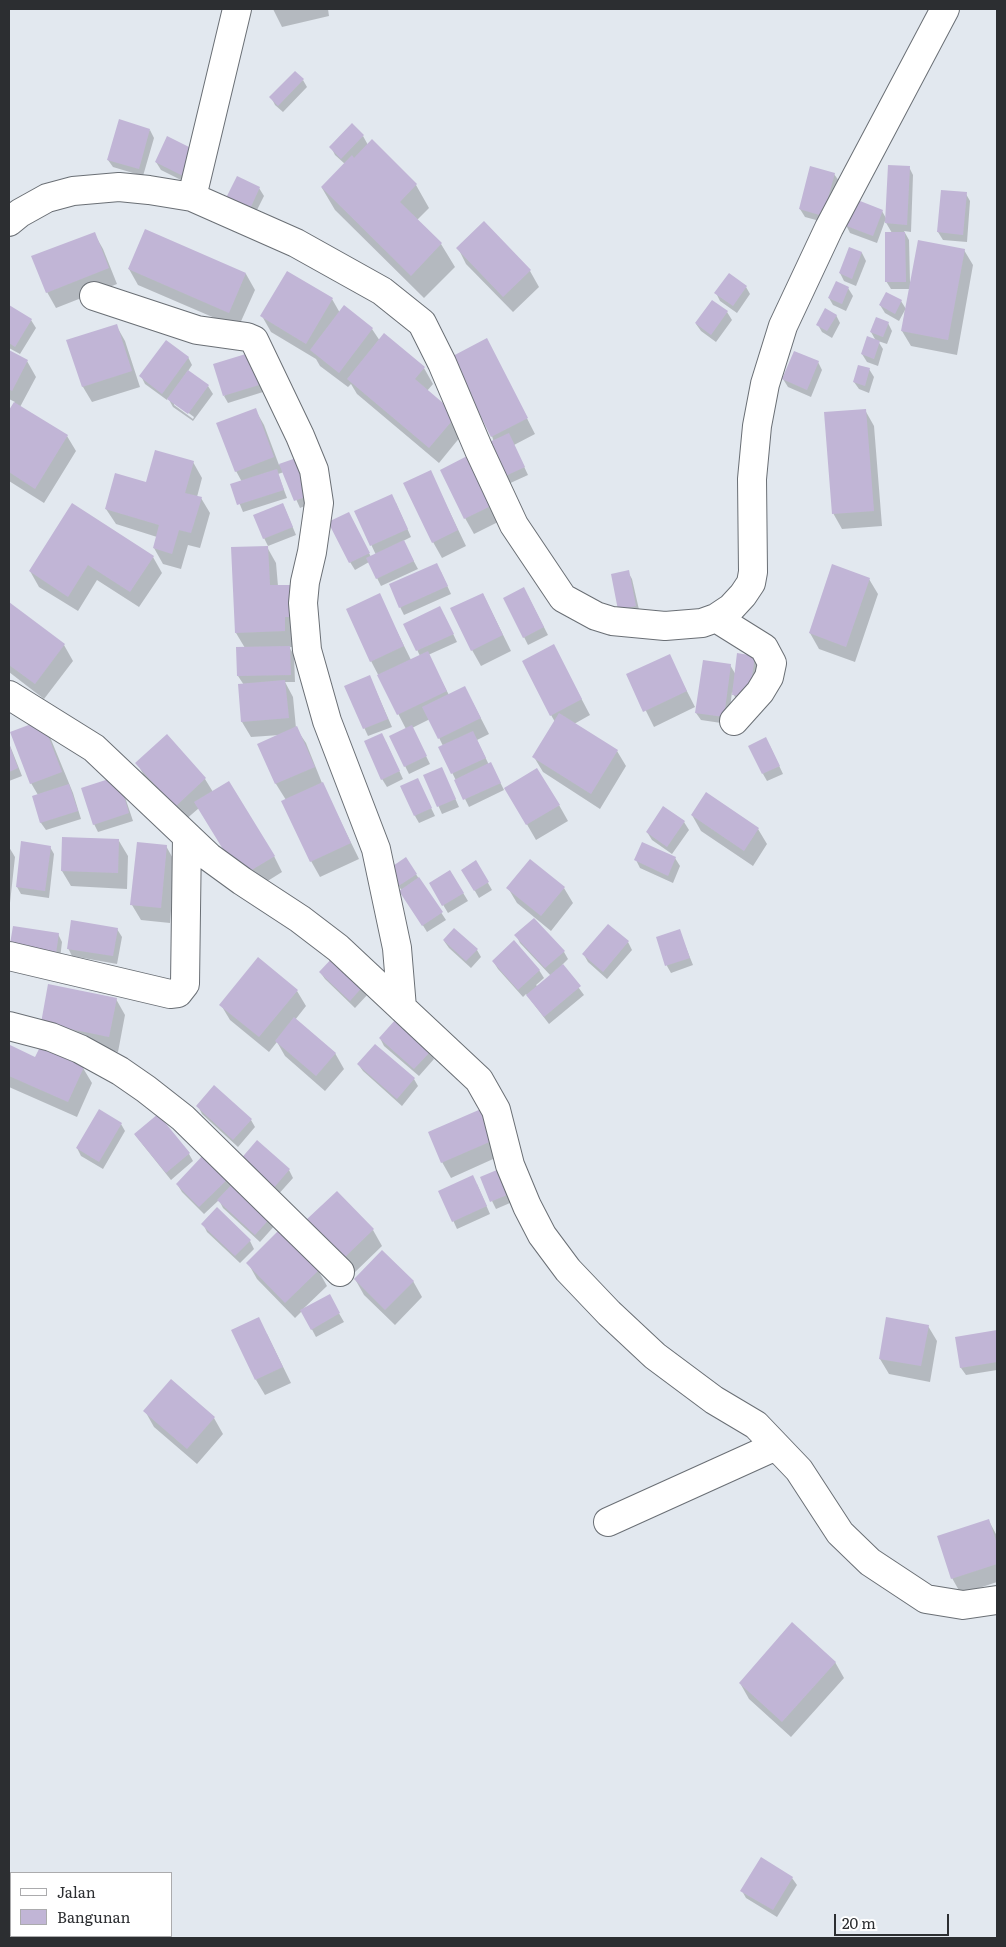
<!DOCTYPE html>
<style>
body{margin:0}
#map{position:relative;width:1006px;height:1947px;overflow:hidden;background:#e2e8ef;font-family:Literata,serif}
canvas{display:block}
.frame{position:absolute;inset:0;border:10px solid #2c2e31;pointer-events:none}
.legend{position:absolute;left:10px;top:1872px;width:162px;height:65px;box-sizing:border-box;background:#fff;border:1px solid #ababad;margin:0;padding:6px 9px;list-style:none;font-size:15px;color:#2c2e31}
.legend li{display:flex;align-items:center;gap:10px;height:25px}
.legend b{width:25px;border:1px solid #ababad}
.scale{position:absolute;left:834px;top:1914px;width:115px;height:22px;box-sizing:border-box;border:2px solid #2c2e31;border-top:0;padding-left:6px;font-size:15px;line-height:18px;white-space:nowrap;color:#2c2e31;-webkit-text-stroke:4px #fff;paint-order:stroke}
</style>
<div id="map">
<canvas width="1006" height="1947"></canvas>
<div class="frame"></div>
<ul class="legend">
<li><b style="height:6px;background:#fff"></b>Jalan</li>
<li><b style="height:14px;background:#c1b5d6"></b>Bangunan</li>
</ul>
<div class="scale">20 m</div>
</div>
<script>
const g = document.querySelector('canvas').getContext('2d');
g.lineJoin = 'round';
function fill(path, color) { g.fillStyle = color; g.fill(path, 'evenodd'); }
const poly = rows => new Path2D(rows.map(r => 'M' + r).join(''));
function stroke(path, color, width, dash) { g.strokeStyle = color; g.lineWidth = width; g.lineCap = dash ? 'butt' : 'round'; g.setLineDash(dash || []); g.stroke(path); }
const shadow = poly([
 [273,9,328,9,329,16,282,27],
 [303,80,307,87,283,112,275,105,271,97],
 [150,130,154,138,143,176,113,167,108,160],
 [363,136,368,145,372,141,416,185,429,208,417,220,441,244,455,267,424,298,335,210,322,188,345,164,335,155,331,147],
 [156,162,204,162,193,186,161,170],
 [909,167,913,175,911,232,904,231,909,240,910,282,964,250,973,265,957,355,911,346,902,331,905,310,899,321,885,313,880,305,901,301,906,309,910,289,891,289,886,281,892,233,885,221,877,243,850,233,846,225,882,211,887,220],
 [834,174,839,181,827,223,805,217,800,209],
 [237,178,259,188,264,196,254,216],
 [966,194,970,201,967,242,943,240,938,232],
 [484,223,530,271,539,287,513,312,466,264,458,248],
 [94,233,103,249,117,284,56,308,47,292],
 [850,249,862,253,866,261,856,286,844,281,840,273],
 [129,269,246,274,255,290,238,328,138,285],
 [746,287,750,294,737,313,720,301,716,293],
 [848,288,853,296,846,311,833,305,829,298],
 [332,299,340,313,372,329,380,341,424,368,433,384,427,391,465,431,439,463,357,394,351,384,348,387,320,366,316,359,271,332,262,316],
 [712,301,727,312,732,320,716,342,701,331,696,324],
 [9,307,31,320,36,328,20,354,9,348],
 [836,315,840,323,832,338,822,332,818,325],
 [888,323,892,331,887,344,878,341,883,349,878,366,867,362,862,354,876,341,871,332],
 [116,325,125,341,140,387,92,402,83,387,68,341],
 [487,340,535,434,514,445,528,475,506,485,492,436],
 [9,351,27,361,36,377,20,407,67,436,76,451,44,503,9,481,9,413,15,402,9,399],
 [188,357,192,365,188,371,208,386,213,394,193,421,173,407,168,398,167,400,145,384,141,376],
 [174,402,194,417,193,419,174,405],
 [253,362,263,392,228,403,224,396],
 [818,362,822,370,811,397,788,387,783,379],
 [869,369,874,377,869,393,859,389,854,382],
 [255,409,264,425,279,465,299,458,317,501,300,508,284,472,278,474,287,498,243,512,232,485,242,482,236,471],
 [865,410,874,426,882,526,842,529,833,513],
 [470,456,502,520,474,534,465,518],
 [193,462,202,478,197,497,201,498,210,513,200,548,188,545,181,569,163,564,154,548,157,537,116,524,106,509,147,483],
 [430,471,466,546,442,558,433,542],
 [396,503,411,537,403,541,418,569,381,586,369,562,355,570,350,562,353,521,371,557,376,555,356,512],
 [283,504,296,535,268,546,264,538],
 [267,547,276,563,278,586,290,586,294,647,289,647,294,655,295,682,285,682,293,697,296,728,306,743,322,783,359,859,320,877,311,861,286,800,276,784,259,744,280,735,251,737,242,722,244,685,238,676,245,648,236,633],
 [153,557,162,573,139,607,97,580,78,611,39,587,30,571],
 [833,566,869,579,878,594,855,662,819,649,810,633],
 [441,572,451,594,404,615,400,607],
 [628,572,632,579,640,614,624,617],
 [483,594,511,651,481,666,472,650],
 [379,595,411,660,420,656,405,624,444,615,457,642,428,655,449,695,473,703,489,734,477,740,489,765,495,772,504,790,469,807,440,748,443,746,430,719,412,728,430,764,409,774,405,766,406,729,371,661],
 [528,596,548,635,528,645,524,637],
 [9,604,64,645,73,661,44,699,9,672],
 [669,656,695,707,654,727,628,675],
 [754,658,758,665,753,705,738,702,732,692,728,724,701,720,696,713,730,665,736,675],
 [562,662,590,715,574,724,617,751,626,766,600,809,543,772,534,757,555,722,551,715],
 [373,684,392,727,368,736,345,686],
 [41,721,50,737,73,793,81,819,46,830,41,823,33,796,38,795,31,783],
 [386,742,403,779,387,787,382,779],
 [9,743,22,776,9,781],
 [770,746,783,774,767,781,763,774],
 [137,763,205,779,213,792,274,856,282,872,250,892,199,808,184,821,146,779],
 [442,769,459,807,442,814,425,776],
 [121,785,133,821,98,832,94,824],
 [421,787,435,816,419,823,415,816],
 [506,788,559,805,568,821,536,840],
 [663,808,684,822,689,830,672,854,652,840,647,832],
 [692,815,758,829,767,844,753,866,701,831],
 [119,841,128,856,127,889,71,886,62,871],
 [643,843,675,858,680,866,673,883,640,868,636,860],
 [166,846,175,862,170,923,141,920,132,905],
 [9,847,15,857,10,903,9,903],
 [50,847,54,854,49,898,21,894,17,887],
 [406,859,446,920,427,932,389,870],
 [476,862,492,890,479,898,463,870],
 [450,871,468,901,448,913,430,883],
 [508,888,564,888,573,903,551,931,517,903],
 [117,929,122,937,117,964,72,956,68,948],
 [679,930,693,965,671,973,667,966,658,938],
 [58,934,62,942,59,967,10,952],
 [516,935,564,952,568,959,562,965,584,995,549,1024,526,994,523,997,498,969,493,961,539,970,544,978,536,985,538,987,551,976,520,943],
 [444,941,477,950,481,957,471,968,449,948],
 [628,942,632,950,607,979,588,962,584,955],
 [335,957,369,993,355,1008,325,979,320,972],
 [297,991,306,1006,295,1020,335,1053,344,1069,325,1091,285,1056,277,1042,269,1052,230,1020,221,1005],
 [116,999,125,1015,118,1052,52,1039,43,1023],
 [380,1038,430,1052,434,1059,419,1076,384,1046],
 [10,1047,36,1059,83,1068,92,1083,77,1117,9,1087],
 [358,1064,414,1079,418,1086,402,1106,363,1071],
 [198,1106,251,1120,255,1127,238,1147,202,1114],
 [480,1110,502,1155,451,1178,442,1162],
 [121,1124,125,1131,103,1169,81,1156,77,1148],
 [135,1135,189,1154,193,1161,171,1180],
 [206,1154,276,1224,260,1242,223,1208,219,1200,204,1214,182,1192,177,1184],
 [241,1161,289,1170,293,1178,276,1197],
 [503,1168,517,1200,496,1209,492,1201],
 [477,1184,490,1214,457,1229,440,1192],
 [217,1209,250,1241,254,1249,240,1263,207,1232,203,1224],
 [373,1230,382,1246,353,1274,317,1235],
 [248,1263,318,1270,327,1286,303,1309,329,1296,344,1322,316,1337,302,1311,295,1318,257,1279],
 [355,1279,413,1281,422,1297,395,1325,364,1295],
 [928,1326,937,1341,930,1382,889,1374,880,1359],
 [997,1331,997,1370,966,1375,961,1368,957,1338],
 [267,1334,291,1383,265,1395,256,1380],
 [171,1380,214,1418,223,1434,197,1464,154,1427,145,1411],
 [989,1521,997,1536,997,1582,961,1594,952,1578],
 [835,1662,844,1678,791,1737,749,1699,740,1683],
 [792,1878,797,1885,777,1917,746,1898,742,1891]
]);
const building = poly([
 [295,71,304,79,278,106,269,97],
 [119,119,150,129,139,169,107,160],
 [352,123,364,135,341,159,329,147],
 [167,136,201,153,189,179,155,162],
 [372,139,417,184,400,202,442,243,411,276,321,187,352,155,354,158],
 [888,165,910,166,907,225,885,223],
 [810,166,835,173,823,216,799,209],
 [237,176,260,187,250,209,226,198],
 [941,190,967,192,963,235,937,232],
 [855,199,883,210,873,236,844,225],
 [484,221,531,270,503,297,456,248],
 [145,229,246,273,229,313,128,269],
 [95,232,109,268,46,293,31,256],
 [885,232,905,232,906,282,885,282],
 [918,240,965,249,948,340,901,331],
 [849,247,862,252,852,279,839,273],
 [287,271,333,298,306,344,260,316],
 [729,273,747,286,733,306,714,293],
 [836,281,849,287,842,304,828,298],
 [886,292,902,300,895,314,879,305],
 [712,300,728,311,711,335,695,323],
 [9,305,32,319,15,347,9,343],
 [344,305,373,328,339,373,310,350],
 [825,308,837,315,827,331,816,325],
 [876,317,889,322,883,337,870,332],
 [117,324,132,371,82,387,66,340],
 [384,333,425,367,415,379,457,415,429,448,347,379],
 [867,336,880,341,874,359,861,354],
 [487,338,528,418,491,437,451,357],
 [166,340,189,357,162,394,139,376],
 [9,350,28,360,12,391,9,389],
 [794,351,819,361,807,390,782,379],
 [249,353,259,385,223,396,213,364],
 [858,365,870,368,865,386,853,382],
 [188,370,209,385,188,414,167,399],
 [14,402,68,435,35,489,9,472,9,410],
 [256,408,274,457,235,472,216,423],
 [866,409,874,511,832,514,824,412],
 [509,433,525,467,501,478,485,444],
 [155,450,194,461,185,493,202,497,191,533,179,530,172,554,153,548,159,525,105,509,115,473,146,482],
 [471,454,495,504,464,519,440,470],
 [299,457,314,494,294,501,279,464],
 [277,469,284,490,237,505,230,484],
 [431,470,458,530,432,543,403,483],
 [392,494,408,529,370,546,354,511],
 [72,503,154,556,130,592,88,565,68,597,29,571],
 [283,503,293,527,263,539,253,515],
 [349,512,370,553,349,563,328,522],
 [404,540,414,561,376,579,366,558],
 [268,546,270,585,291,585,293,617,285,617,285,631,235,633,231,547],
 [437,563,448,586,399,608,389,584],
 [832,564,870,578,846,647,809,633],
 [629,570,636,606,618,610,611,574],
 [524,587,544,627,523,638,503,598],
 [380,593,404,646,370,662,346,609],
 [483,593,503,635,471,651,450,608],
 [9,602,65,644,35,684,9,665],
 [440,606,454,634,416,651,403,624],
 [554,644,582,699,550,716,522,661],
 [290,646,291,675,237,676,236,647],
 [428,651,447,691,397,715,377,675],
 [737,653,755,656,749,697,732,695],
 [670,654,687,691,643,712,626,674],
 [703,660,731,664,724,717,695,713],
 [370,675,388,719,363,729,344,686],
 [285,680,289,718,241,722,238,684],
 [465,686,481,718,438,739,422,707],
 [559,713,618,750,591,794,532,757],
 [42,720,62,772,30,784,10,732],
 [412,725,427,756,404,767,389,736],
 [297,726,315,767,275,784,257,744],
 [473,731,486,758,451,774,438,747],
 [382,733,400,771,381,780,364,741],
 [167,734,206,778,175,807,135,763],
 [766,737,780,766,762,774,748,746],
 [9,744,18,768,9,772],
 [491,762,501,783,463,800,454,780],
 [442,767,456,799,437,807,423,775],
 [537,768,560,805,526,825,504,788],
 [118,776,129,813,93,825,81,788],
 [418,778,432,808,414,816,400,786],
 [229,781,275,856,240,877,194,802],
 [323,782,351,843,310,862,281,801],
 [69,784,78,811,40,823,32,796],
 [706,792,759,828,744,851,691,815],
 [663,806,685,821,667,847,646,832],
 [62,837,119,839,118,873,61,871],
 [21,841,51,846,45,891,16,887],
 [137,842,167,845,161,908,130,905],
 [642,842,676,857,668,876,634,860],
 [406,857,417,874,397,887,387,870],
 [530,859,565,887,541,916,506,888],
 [476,860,489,882,474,891,461,870],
 [450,870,464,893,442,906,429,883],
 [419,877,443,912,422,926,399,891],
 [534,918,565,951,545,968,514,935],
 [71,920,118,928,113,956,67,949],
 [608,924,629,941,603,972,582,954],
 [13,926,59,933,55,960,9,950],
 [454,928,478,949,466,961,443,940],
 [680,929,690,958,665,966,656,937],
 [514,940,540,970,518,990,492,961],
 [335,955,365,984,350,1001,319,972],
 [258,957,298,990,259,1037,219,1005],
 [563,964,581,986,544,1017,526,995],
 [48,984,117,998,109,1037,41,1023],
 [294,1017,336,1053,316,1076,275,1041],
 [396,1019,431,1051,414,1069,379,1038],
 [375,1044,415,1078,397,1099,357,1064],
 [10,1045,35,1057,40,1047,84,1067,68,1102,9,1076],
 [214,1085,252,1119,233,1140,196,1106],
 [99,1109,122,1123,99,1162,76,1148],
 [481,1109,494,1140,441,1163,428,1132],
 [158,1114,190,1153,166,1173,134,1134],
 [257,1140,290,1169,272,1190,239,1161],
 [206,1152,231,1176,199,1207,176,1184],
 [504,1167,514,1192,490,1202,480,1177],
 [473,1175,487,1206,452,1222,438,1191],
 [235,1181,273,1215,255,1235,217,1200],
 [337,1191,374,1229,343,1259,306,1220],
 [217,1207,251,1240,235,1256,201,1224],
 [280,1229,319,1270,285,1303,246,1263],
 [382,1250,414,1281,385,1310,354,1279],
 [330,1294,340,1313,311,1330,300,1310],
 [259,1317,283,1367,255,1380,231,1330],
 [886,1317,929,1325,921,1366,879,1359],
 [997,1330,997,1362,960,1368,955,1337],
 [171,1379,215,1417,187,1449,143,1411],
 [989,1519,997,1544,997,1564,951,1579,937,1536],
 [792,1622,836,1662,782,1722,739,1683],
 [761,1857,793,1877,773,1910,740,1891]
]);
const street = poly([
 [192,197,237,9],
 [9,222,20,213,47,198,73,191,119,187,149,190,192,197,296,243,382,291,422,323,442,363,479,450,514,525,563,598,596,616,612,621,665,626,702,623,716,618,731,608,743,595,751,583,753,572,752,479,757,426,765,384,783,326,829,228,945,9],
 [94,296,197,330,247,337,254,340,300,436,314,470,319,503,312,552,305,582,303,603,307,650,327,721,376,849,397,948,402,1008],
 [716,618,764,648,772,663,769,677,760,692,734,721],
 [9,695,94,748,209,857,242,881,300,919,338,948,479,1080,496,1110,510,1165,527,1206,542,1235,568,1270,609,1313,655,1356,714,1400,756,1425,799,1470,840,1533,870,1562,926,1599,963,1605,997,1600],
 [9,956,170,994,178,993,185,984,187,837],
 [9,1026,51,1037,80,1049,120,1071,146,1089,183,1118,340,1272],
 [608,1522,776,1446]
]);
fill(shadow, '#0003');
fill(building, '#c1b5d6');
stroke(street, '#6a6f75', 30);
stroke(street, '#fff', 28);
</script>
